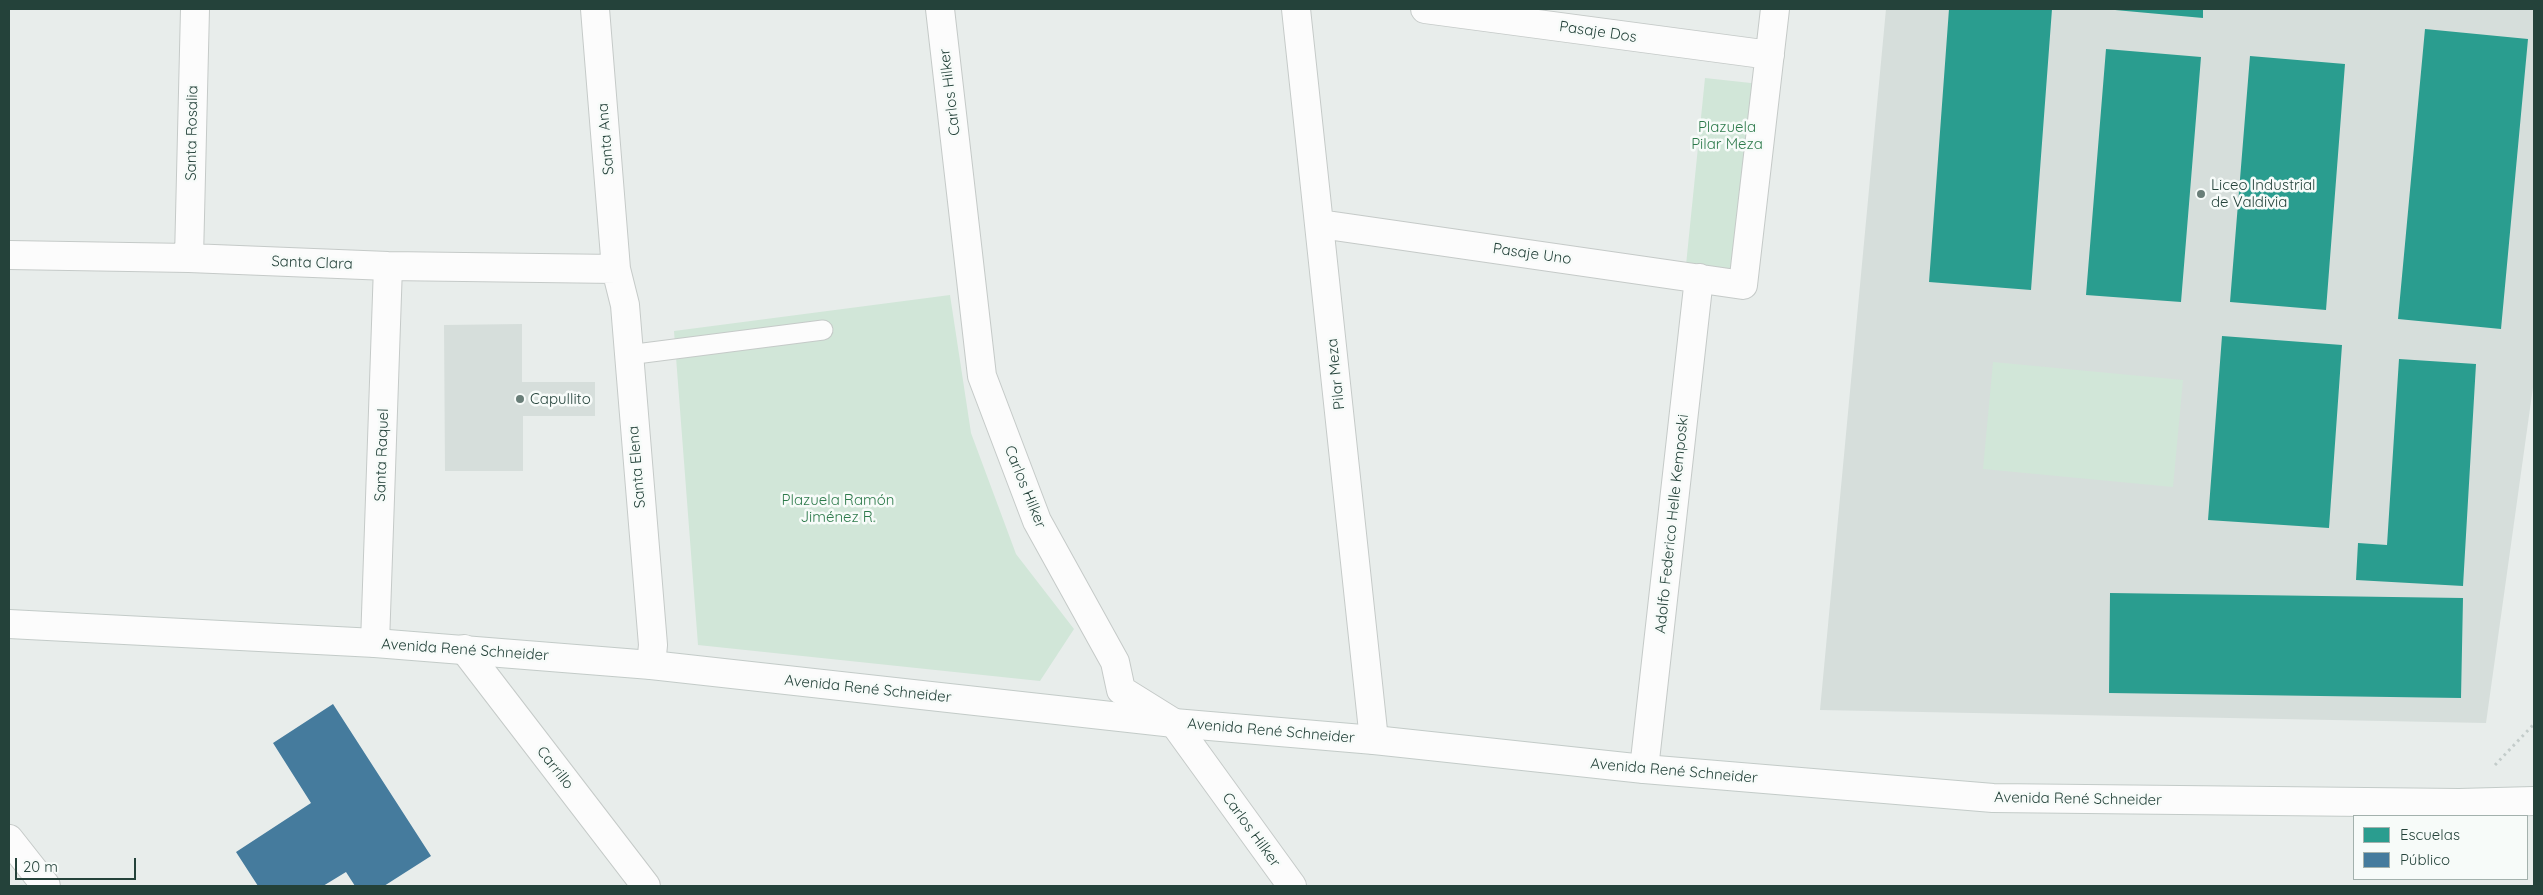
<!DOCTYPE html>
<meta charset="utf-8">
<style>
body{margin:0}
#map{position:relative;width:2543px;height:895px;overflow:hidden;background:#e8edeb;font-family:Quicksand,sans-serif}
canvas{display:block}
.frame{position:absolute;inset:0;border:10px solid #24423a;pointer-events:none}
.legend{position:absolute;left:2353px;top:815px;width:175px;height:65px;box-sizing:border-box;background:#f7fbf9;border:1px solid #a3b1ad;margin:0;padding:6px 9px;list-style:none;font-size:15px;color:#24423a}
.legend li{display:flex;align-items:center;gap:10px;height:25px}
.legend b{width:25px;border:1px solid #a3b1ad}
.scale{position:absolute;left:15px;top:858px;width:121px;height:22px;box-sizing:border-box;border:2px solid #24423a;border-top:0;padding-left:6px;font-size:15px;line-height:18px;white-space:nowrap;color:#24423a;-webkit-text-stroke:4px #f7fbf9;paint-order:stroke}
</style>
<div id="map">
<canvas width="2543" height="895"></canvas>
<div class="frame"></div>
<ul class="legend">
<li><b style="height:14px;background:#2a9d8f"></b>Escuelas</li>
<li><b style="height:14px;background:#457b9d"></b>Público</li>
</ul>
<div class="scale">20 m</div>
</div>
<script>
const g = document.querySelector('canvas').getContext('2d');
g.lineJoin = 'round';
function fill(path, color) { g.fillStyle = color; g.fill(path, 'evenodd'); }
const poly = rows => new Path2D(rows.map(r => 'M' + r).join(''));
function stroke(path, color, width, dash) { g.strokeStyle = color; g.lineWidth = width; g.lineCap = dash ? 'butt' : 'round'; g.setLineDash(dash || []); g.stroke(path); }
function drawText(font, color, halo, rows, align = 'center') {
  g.font = font + ' Quicksand,sans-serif'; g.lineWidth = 5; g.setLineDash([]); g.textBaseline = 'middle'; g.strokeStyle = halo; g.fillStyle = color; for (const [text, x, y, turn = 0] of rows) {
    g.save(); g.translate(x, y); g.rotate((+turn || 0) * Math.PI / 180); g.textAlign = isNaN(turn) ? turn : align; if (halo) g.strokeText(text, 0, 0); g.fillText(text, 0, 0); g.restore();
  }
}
const built = poly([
 [1886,9,2534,9,2534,380,2486,723,1820,710],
 [522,324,522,382,595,382,595,416,523,416,523,471,445,471,444,325]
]);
const green = poly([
 [1705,78,1760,84,1740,271,1686,265],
 [950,295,971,433,1016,554,1074,629,1040,681,698,645,674,331],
 [1993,362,2183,380,2173,487,1983,469]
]);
const schools = poly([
 [1949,9,2052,9,2031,290,1929,282],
 [2104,9,2203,9,2203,18],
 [2425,29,2528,39,2501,329,2398,319],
 [2106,49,2201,57,2181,302,2086,295],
 [2250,56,2345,64,2326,310,2230,302],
 [2222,336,2342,345,2329,528,2208,520],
 [2399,359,2476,364,2463,586,2356,580,2358,543,2387,545],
 [2110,593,2463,598,2461,698,2109,693]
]);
const public = poly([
 [333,704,431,856,384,886,355,886,346,872,323,886,258,886,236,852,311,803,273,743]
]);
const path = poly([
 [2495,765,2534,724]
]);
const service = poly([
 [628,355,823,330]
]);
const minor = poly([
 [595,9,616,269,625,305,653,645,651,665],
 [1296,9,1374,740],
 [1425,9,1770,55],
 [1320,224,1743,285,1775,9],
 [9,255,189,258,388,266,616,269],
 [189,258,195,9],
 [375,643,388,266],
 [464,649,646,886],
 [1644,769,1699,278],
 [9,839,46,886]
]);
const tertiary = poly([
 [940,9,982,376,1037,521,1115,662,1121,690,1174,723,1292,886]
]);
const secondary = poly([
 [9,624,375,643,651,665,1174,723,1374,740,1644,769,1993,798,2459,803,2534,801]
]);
const markers = [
 [2201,194,5,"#697e78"],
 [520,399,5,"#697e78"]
];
const streetNames = [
 ["Pasaje Dos",1598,32,8],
 ["Carlos Hilker",950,92,-97],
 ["Santa Rosalia",192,133,-89],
 ["Santa Ana",606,139,-95],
 ["Pasaje Uno",1532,254,8],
 ["Santa Clara",312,263,2],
 ["Pilar Meza",1336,374,-96],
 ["Santa Raquel",382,455,-88],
 ["Santa Elena",637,467,-95],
 ["Carlos Hilker",1025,487,68],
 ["Adolfo Federico Helle Kemposki",1672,524,-84],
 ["Avenida René Schneider",465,650,4],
 ["Avenida René Schneider",868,689,6],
 ["Avenida René Schneider",1271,731,5],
 ["Carrillo",555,768,52],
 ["Avenida René Schneider",1674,771,5],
 ["Avenida René Schneider",2078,799,1],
 ["Carlos Hilker",1251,830,54]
];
const parkNames = [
 ["Plazuela",1727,127],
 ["Pilar Meza",1727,144],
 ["Plazuela Ramón",838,500],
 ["Jiménez R.",838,517]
];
const poiNames = [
 ["Liceo Industrial",2211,185],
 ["de Valdivia",2211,202],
 ["Capullito",530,399]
];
fill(built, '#d6dedb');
fill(green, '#d1e6d8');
fill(schools, '#2a9d8f');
fill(public, '#457b9d');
stroke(service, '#c5cac8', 21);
stroke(minor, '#c5cac8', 30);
stroke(tertiary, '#c5cac8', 30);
stroke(secondary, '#c3cbc8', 30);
stroke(path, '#c3ccca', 3, [2.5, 4]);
stroke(service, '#fcfcfc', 19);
stroke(minor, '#fcfcfc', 28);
stroke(tertiary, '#fcfcfc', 28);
stroke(secondary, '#fcfcfc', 28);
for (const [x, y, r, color] of markers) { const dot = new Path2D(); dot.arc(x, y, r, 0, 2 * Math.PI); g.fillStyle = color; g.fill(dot); stroke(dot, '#f7fbf9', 2); }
drawText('15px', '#24423a', '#f7fbf9', streetNames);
drawText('15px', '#2d7a4b', '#f7fbf9', parkNames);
drawText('15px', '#24423a', '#f7fbf9', poiNames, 'left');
</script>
